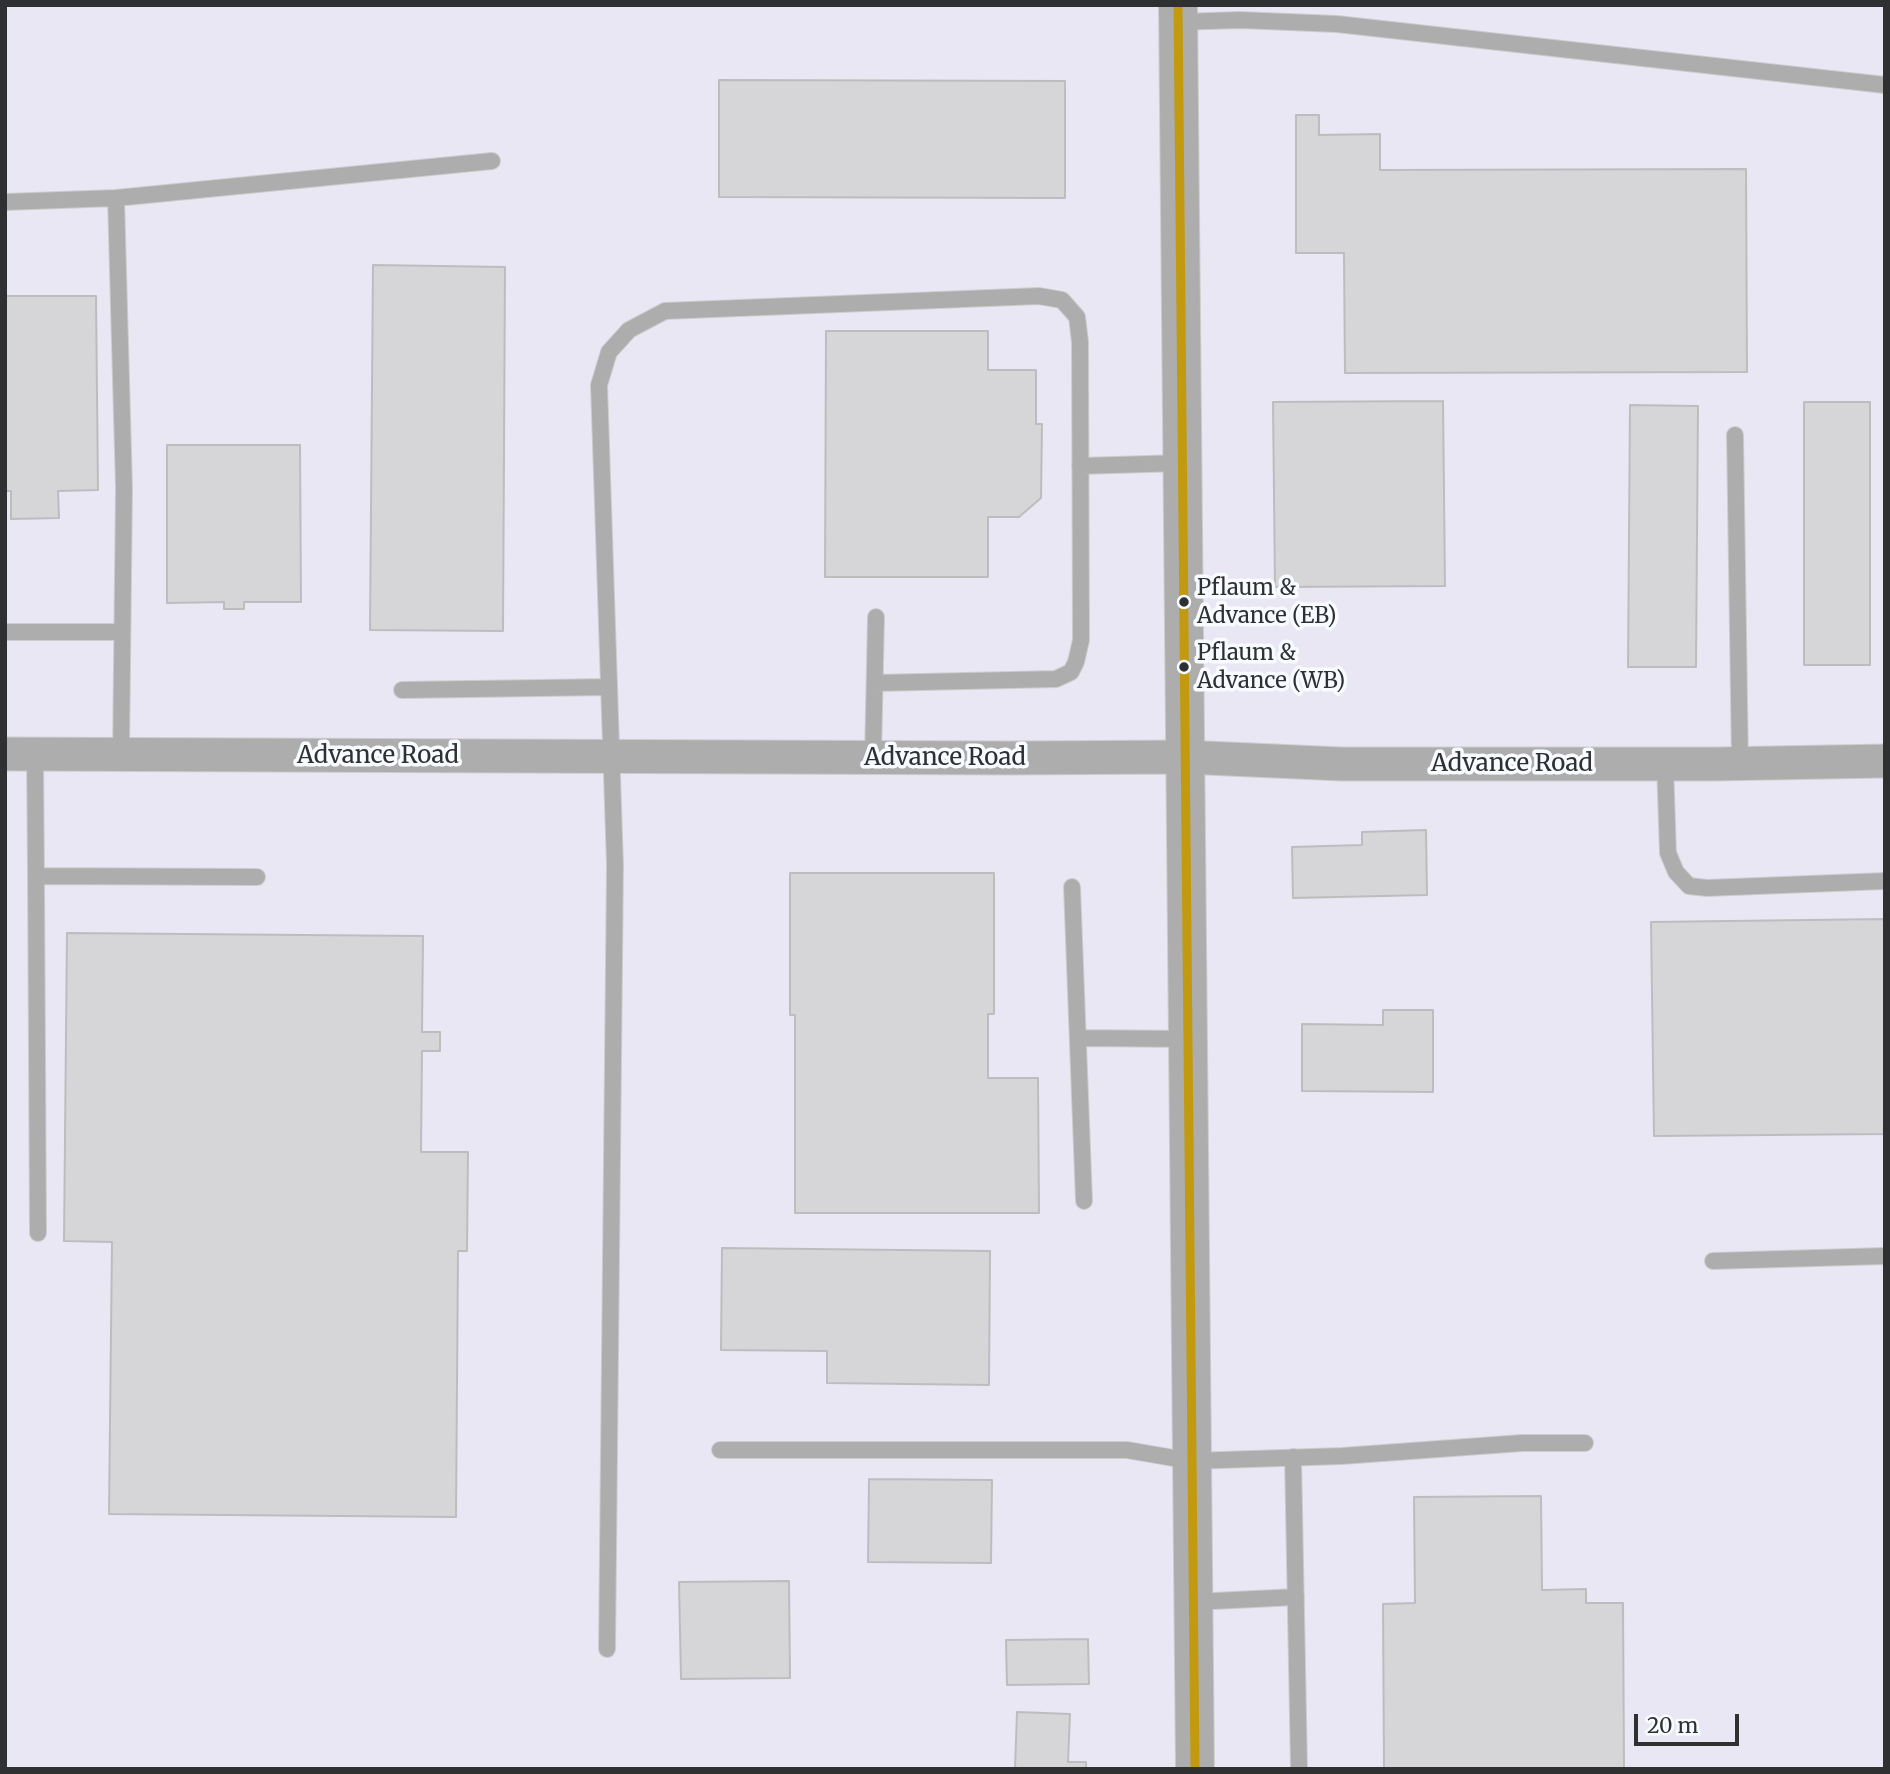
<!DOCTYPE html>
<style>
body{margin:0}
#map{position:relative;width:1890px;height:1774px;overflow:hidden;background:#edeff1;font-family:Merriweather,serif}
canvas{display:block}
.frame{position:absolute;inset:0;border:7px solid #2f3032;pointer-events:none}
.scale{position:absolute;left:1634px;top:1714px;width:105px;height:32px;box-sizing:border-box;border:4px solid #2f3032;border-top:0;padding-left:9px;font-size:21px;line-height:24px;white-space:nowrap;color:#2f3032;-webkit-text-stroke:5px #f8fbff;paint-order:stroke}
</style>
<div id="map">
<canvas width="1890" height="1774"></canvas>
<div class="frame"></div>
<div class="scale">20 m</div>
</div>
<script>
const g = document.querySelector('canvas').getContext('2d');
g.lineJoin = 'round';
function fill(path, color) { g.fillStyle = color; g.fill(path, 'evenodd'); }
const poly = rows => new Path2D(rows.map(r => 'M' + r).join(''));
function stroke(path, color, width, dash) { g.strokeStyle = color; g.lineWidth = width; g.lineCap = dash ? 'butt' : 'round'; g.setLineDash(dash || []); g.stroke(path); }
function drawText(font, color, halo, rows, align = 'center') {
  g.font = font + ' Merriweather,serif'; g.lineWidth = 7; g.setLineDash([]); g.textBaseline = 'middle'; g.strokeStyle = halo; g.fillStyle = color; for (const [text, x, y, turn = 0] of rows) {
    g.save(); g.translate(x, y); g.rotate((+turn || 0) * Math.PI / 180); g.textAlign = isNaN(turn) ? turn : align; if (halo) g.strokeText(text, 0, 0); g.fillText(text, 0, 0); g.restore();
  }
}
const industrial = poly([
 [5,5,1885,5,1885,1769,5,1769]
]);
const building = poly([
 [719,80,1065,81,1065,198,719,197,719,80],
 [1296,115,1319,115,1319,135,1380,134,1380,170,1746,169,1747,372,1345,373,1344,253,1296,253,1296,115],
 [373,265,505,267,503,631,370,630,373,265],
 [5,296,96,296,98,490,58,491,59,518,11,519,11,491,5,491,5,296],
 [826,331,988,331,988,370,1036,370,1036,424,1042,424,1041,498,1019,517,988,517,988,577,825,577,826,331],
 [1443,401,1445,586,1275,587,1273,402,1443,401],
 [1804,402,1870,402,1870,665,1804,665,1804,402],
 [1630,405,1698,406,1696,667,1628,667,1630,405],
 [167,445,300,445,301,602,244,602,244,609,224,609,224,602,167,603,167,445],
 [1426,830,1427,895,1293,898,1292,847,1362,845,1362,832,1426,830],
 [790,873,994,873,994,1014,988,1014,988,1078,1038,1078,1039,1213,795,1213,795,1015,790,1015,790,873],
 [1885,919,1885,1134,1654,1136,1651,922,1885,919],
 [67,933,423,936,422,1032,440,1032,440,1051,422,1051,421,1152,468,1152,467,1251,458,1251,456,1517,109,1514,112,1242,64,1241,67,933],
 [1383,1010,1433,1010,1433,1092,1302,1091,1302,1024,1383,1025,1383,1010],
 [722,1248,990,1251,989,1385,827,1383,827,1351,721,1350,722,1248],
 [869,1479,992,1480,991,1563,868,1562,869,1479],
 [1541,1496,1542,1590,1586,1589,1586,1603,1623,1603,1624,1769,1384,1769,1383,1604,1415,1603,1414,1497,1541,1496],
 [789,1581,790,1678,681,1679,679,1582,789,1581],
 [1088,1639,1089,1684,1007,1685,1006,1640,1088,1639],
 [1017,1712,1070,1714,1068,1762,1086,1762,1086,1769,1015,1769,1017,1712]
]);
const service = poly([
 [1178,22,1240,20,1337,24,1885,85],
 [116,198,124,488,121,754],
 [5,202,116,198,492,161],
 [1735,435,1740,764],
 [1080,466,1181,463],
 [5,632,122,632],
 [402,690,609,687],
 [35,754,36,876,257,877],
 [873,757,876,617],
 [1665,764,1668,853,1676,872,1689,886,1707,888,1885,881],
 [36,876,38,1233],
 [1072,887,1084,1201],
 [1078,1038,1187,1039],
 [1713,1261,1885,1256],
 [720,1450,1127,1450,1191,1461,1342,1456,1522,1443,1585,1443],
 [1293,1457,1299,1769],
 [1193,1602,1296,1597],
 [607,1649,615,865,599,385,609,352,629,330,665,311,1039,296,1062,300,1077,317,1080,342,1081,640,1076,662,1071,672,1056,679,875,683]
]);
const minor = poly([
 [5,754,1009,758,1184,757,1342,764,1715,764,1885,761]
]);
const tertiary = poly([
 [1178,5,1195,1769]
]);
const bus1 = poly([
 [1178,5,1195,1769]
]);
const markers = [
 [1184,602,6,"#2f3032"],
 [1184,667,6,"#2f3032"]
];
const busNames = [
 ["Pflaum &",1197,589],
 ["Advance (EB)",1197,617],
 ["Pflaum &",1197,654],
 ["Advance (WB)",1197,682]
];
const streetNames = [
 ["Advance Road",378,756],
 ["Advance Road",945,758],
 ["Advance Road",1512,764]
];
fill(industrial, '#e9e7f4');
fill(building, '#d6d6d8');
stroke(building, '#bdbdbf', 2);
stroke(service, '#cccdce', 18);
stroke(minor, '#cccdce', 35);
stroke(tertiary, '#cccdce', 40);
stroke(service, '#adadad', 16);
stroke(minor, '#adadad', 33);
stroke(tertiary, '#adadad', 38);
stroke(bus1, '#c19a0f', 9);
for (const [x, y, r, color] of markers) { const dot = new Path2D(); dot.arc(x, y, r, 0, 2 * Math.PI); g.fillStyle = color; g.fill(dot); stroke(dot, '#f8fbff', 2.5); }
drawText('22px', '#2f3032', '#f8fbff', busNames, 'left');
drawText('24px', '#2f3032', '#f8fbff', streetNames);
</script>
